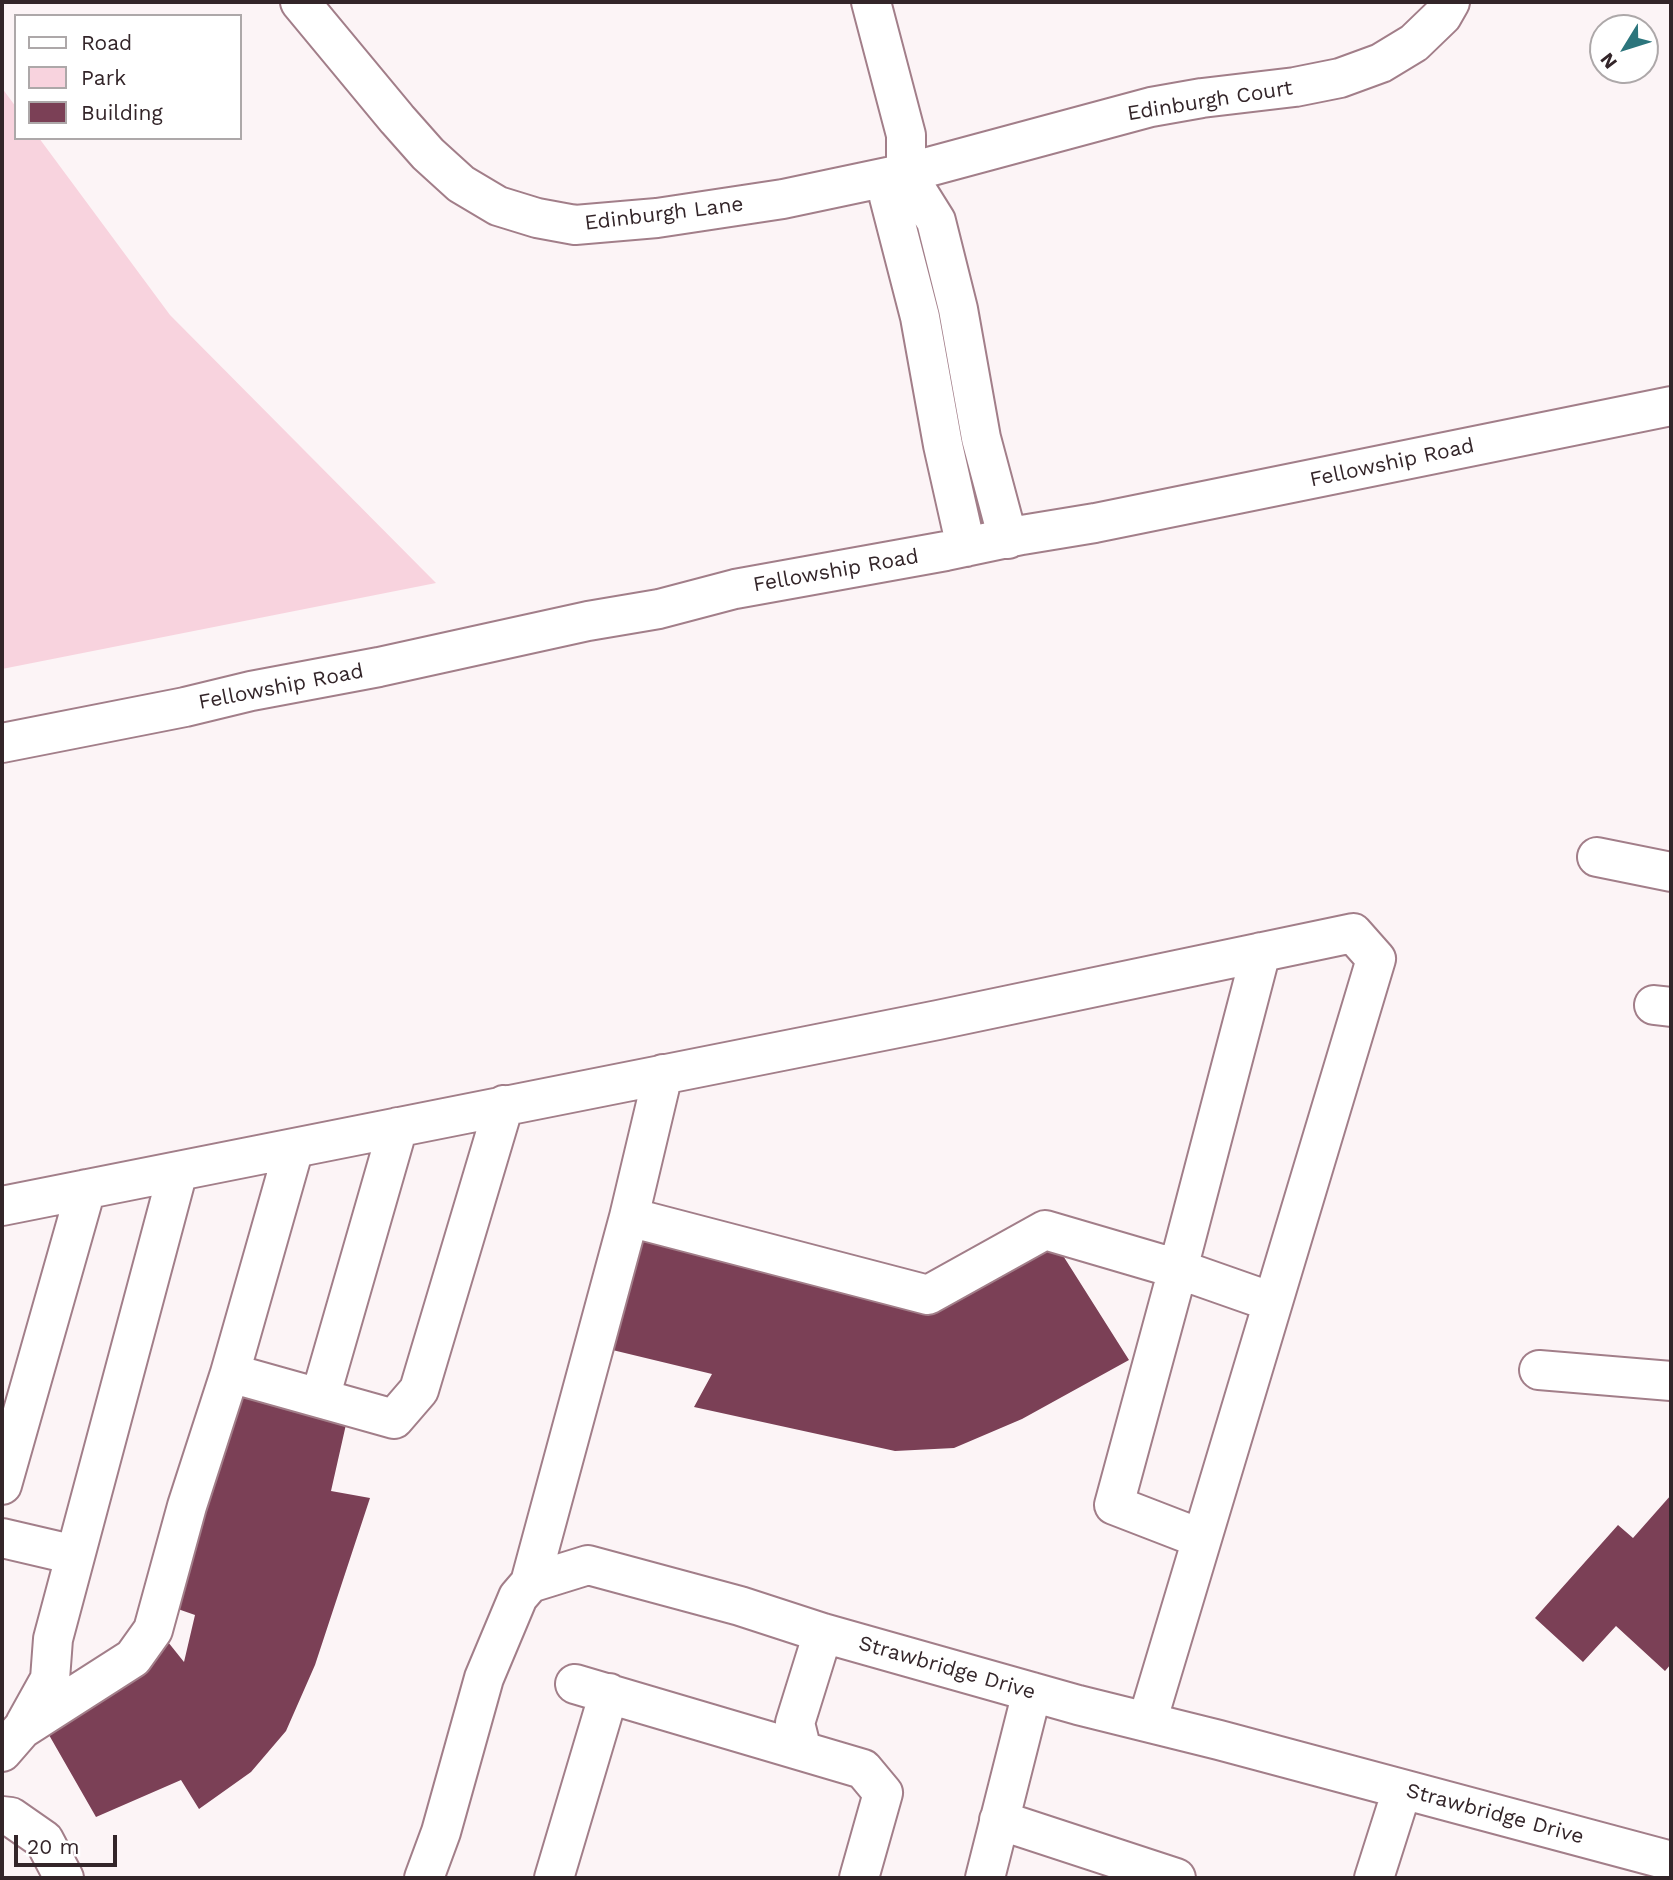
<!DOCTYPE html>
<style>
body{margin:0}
#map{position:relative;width:1673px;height:1880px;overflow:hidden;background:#fcf4f6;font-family:"Work Sans",sans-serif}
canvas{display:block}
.frame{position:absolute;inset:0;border:4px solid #332529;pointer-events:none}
.legend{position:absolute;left:14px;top:14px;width:228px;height:126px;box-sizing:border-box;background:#fff;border:2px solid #ada8a9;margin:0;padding:9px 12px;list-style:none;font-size:21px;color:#332529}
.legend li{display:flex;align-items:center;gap:14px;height:35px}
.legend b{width:35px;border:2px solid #ada8a9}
.north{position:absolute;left:1589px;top:14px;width:70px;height:70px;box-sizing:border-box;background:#fff;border:2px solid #ada8a9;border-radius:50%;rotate:232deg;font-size:19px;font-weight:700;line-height:28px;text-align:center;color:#332529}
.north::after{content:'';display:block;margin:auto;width:24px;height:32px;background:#2c757c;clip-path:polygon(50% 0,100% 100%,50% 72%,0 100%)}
.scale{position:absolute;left:14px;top:1835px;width:103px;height:32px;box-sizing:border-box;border:4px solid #332529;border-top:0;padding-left:9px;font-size:21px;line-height:24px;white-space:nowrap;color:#332529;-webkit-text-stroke:5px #fff;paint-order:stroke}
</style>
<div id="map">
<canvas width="1673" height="1880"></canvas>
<div class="frame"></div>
<ul class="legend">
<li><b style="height:9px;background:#fff"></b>Road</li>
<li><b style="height:19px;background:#f8d3de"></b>Park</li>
<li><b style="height:19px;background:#7b4056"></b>Building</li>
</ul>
<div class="north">N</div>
<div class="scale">20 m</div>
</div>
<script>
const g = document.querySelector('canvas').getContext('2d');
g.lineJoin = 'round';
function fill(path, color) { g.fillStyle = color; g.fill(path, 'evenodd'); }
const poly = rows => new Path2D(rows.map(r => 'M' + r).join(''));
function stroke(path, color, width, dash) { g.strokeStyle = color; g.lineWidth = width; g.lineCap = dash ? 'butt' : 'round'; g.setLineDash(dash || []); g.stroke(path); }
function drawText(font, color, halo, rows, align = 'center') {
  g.font = font + ' "Work Sans",sans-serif'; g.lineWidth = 7; g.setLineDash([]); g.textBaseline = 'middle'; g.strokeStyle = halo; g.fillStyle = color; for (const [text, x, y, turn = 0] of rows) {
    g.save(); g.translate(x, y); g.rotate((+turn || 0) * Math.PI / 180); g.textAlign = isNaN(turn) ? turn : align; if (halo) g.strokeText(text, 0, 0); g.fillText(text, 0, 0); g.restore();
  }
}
const green = poly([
 [2,88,16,107,16,138,39,138,170,315,436,583,2,669]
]);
const building = poly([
 [639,1226,895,1298,1050,1235,1129,1360,1022,1419,954,1448,895,1451,694,1407,712,1374,600,1347],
 [241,1393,347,1420,331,1491,370,1498,315,1665,286,1731,251,1772,199,1809,181,1780,96,1817,45,1728,168,1642,184,1662,195,1615,175,1608],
 [1671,1495,1671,1664,1665,1671,1616,1626,1583,1662,1535,1618,1618,1525,1633,1538]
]);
const minor = poly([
 [300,2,397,119,428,154,461,184,498,206,537,218,575,225,657,218,783,199,906,173,1151,107,1202,98,1295,87,1340,78,1381,63,1414,43,1442,16,1450,2],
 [871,2,906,135,906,173,936,221,958,309,981,438,1008,539],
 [906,173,889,197,920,317,943,445,966,547],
 [2,743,185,707,251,691,379,667,588,621,659,609,735,589,946,551,1022,535,1095,523,1671,406],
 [1597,857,1671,872],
 [1261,952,1178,1269,1272,1302],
 [1654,1005,1671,1007],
 [2,1206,938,1020,1353,933,1376,959,1147,1722],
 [629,1217,663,1074],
 [1539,1370,1671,1381],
 [230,1373,294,1148],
 [320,1398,398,1127],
 [2,1485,86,1189],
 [2,1538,75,1555],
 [530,1583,629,1217,928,1295,1045,1230,1178,1269,1114,1505,1202,1539],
 [823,1633,795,1723,802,1751,863,1769,883,1793,859,1878],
 [575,1684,802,1751],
 [25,1724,50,1679,53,1639,178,1171],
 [2,1752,22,1729,133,1658,153,1630,187,1506,230,1373,394,1419,419,1390,504,1105],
 [2,1816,11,1817,44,1840,64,1878],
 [999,1820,1176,1878],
 [424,1878,441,1832,484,1678,518,1597,530,1583,588,1565,740,1606,823,1633,1078,1705,1219,1740,1671,1861],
 [554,1878,609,1693],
 [985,1878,1032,1692],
 [1374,1878,1402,1790]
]);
const streetNames = [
 ["Edinburgh Court",1210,101,-9],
 ["Edinburgh Lane",664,214,-7],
 ["Fellowship Road",1392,463,-12],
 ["Fellowship Road",836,571,-10],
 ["Fellowship Road",281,687,-11],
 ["Strawbridge Drive",947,1668,16],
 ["Strawbridge Drive",1495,1814,15]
];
fill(green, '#f8d3de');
fill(building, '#7b4056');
stroke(minor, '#a27e89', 42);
stroke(minor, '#fff', 38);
drawText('21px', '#332529', '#fff', streetNames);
</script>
